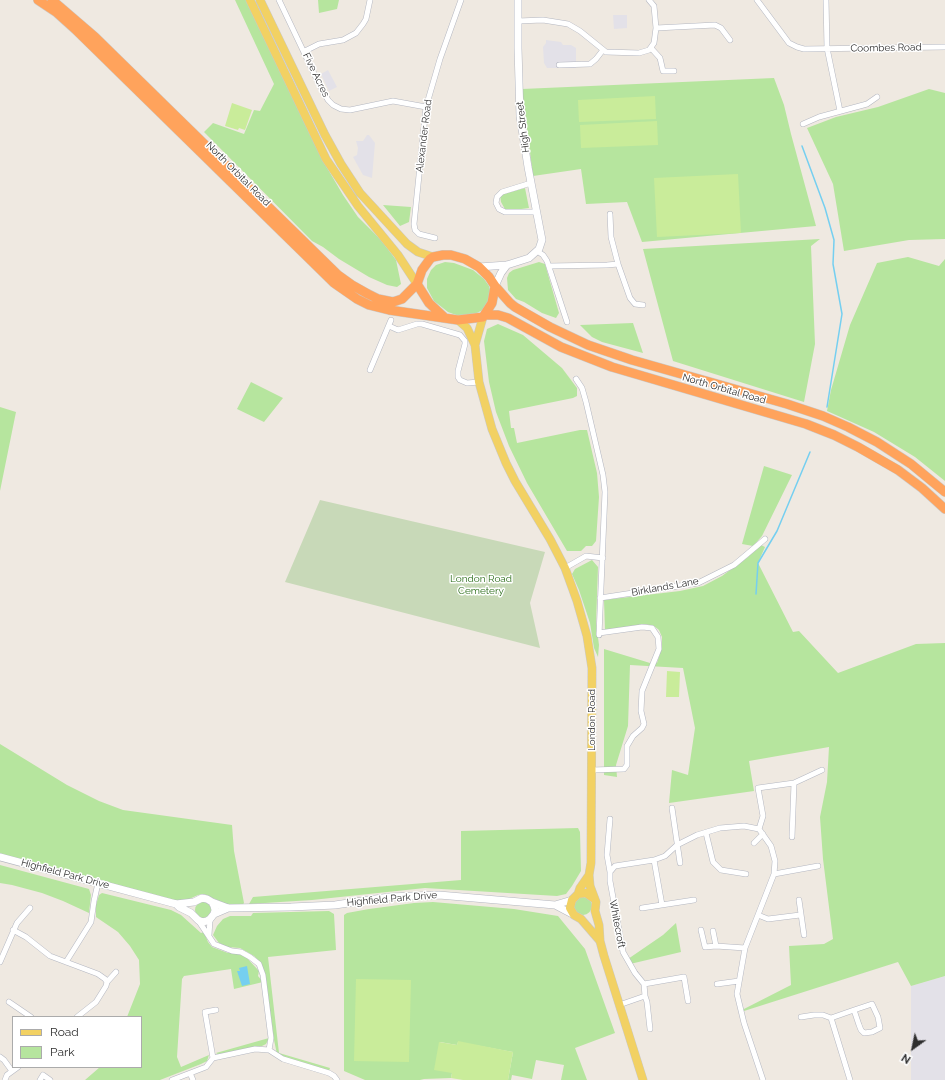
<!DOCTYPE html>
<style>
body{margin:0}
#map{position:relative;width:945px;height:1080px;overflow:hidden;background:#efe9e1;font-family:Raleway,sans-serif}
canvas{display:block}
.legend{position:absolute;left:12px;top:1016px;width:130px;height:52px;box-sizing:border-box;background:#fff;border:1px solid #ababab;margin:0;padding:5px 7px;list-style:none;font-size:12px;color:#2e2e2e}
.legend li{display:flex;align-items:center;gap:8px;height:20px}
.legend b{width:20px;border:1px solid #ababab}
.north{position:absolute;left:893px;top:1028px;width:40px;height:40px;-webkit-text-stroke:3px #fff;paint-order:stroke;rotate:213deg;font-size:11px;font-weight:700;line-height:16px;text-align:center;color:#2e2e2e}
.north::after{content:'';display:block;margin:auto;width:14px;height:18px;background:#2e2e2e;clip-path:polygon(50% 0,100% 100%,50% 72%,0 100%)}
</style>
<div id="map">
<canvas width="945" height="1080"></canvas>
<ul class="legend">
<li><b style="height:5px;background:#f2d163"></b>Road</li>
<li><b style="height:11px;background:#b6e59e"></b>Park</li>
</ul>
<div class="north">N</div>
</div>
<script>
const g = document.querySelector('canvas').getContext('2d');
g.lineJoin = 'round';
function fill(path, color) { g.fillStyle = color; g.fill(path, 'evenodd'); }
const poly = rows => new Path2D(rows.map(r => 'M' + r).join(''));
function stroke(path, color, width, dash) { g.strokeStyle = color; g.lineWidth = width; g.lineCap = dash ? 'butt' : 'round'; g.setLineDash(dash || []); g.stroke(path); }
function drawText(font, color, halo, rows, align = 'center') {
  g.font = font + ' Raleway,sans-serif'; g.lineWidth = 3; g.setLineDash([]); g.textBaseline = 'middle'; g.strokeStyle = halo; g.fillStyle = color; for (const [text, x, y, turn = 0] of rows) {
    g.save(); g.translate(x, y); g.rotate((+turn || 0) * Math.PI / 180); g.textAlign = isNaN(turn) ? turn : align; if (halo) g.strokeText(text, 0, 0); g.fillText(text, 0, 0); g.restore();
  }
}
const industrial = poly([
 [613,15,627,15,627,28,614,29],
 [546,40,561,42,563,45,571,45,576,48,576,68,547,68,544,63,543,47,546,43],
 [328,70,337,87,329,91,321,74],
 [367,135,369,135,375,143,372,178,363,175,353,157,357,155,358,148,356,141,363,141],
 [945,976,945,1080,911,1080,911,986]
]);
const green = poly([
 [235,0,246,0,326,166,343,195,358,217,382,241,396,260,401,284,397,287,387,285,369,277,339,259,323,247,312,241,204,132,213,123,244,134,254,110,260,111,274,84],
 [318,0,339,0,337,9,319,13],
 [774,78,784,105,791,134,816,226,642,242,627,202,586,204,581,169,533,176,522,89],
 [929,89,945,93,945,239,909,240,844,251,833,184,807,128,836,117,878,107],
 [525,188,529,208,506,211,501,202,500,195],
 [383,205,411,207,409,222,400,226],
 [820,239,811,246,815,344,804,402,673,361,643,249],
 [908,257,939,266,945,259,945,481,915,457,874,432,827,411,831,390,850,325,877,263],
 [445,262,454,263,473,270,484,279,489,286,491,293,486,308,477,313,466,315,456,315,448,312,434,301,427,288,427,279,431,270,436,265],
 [539,262,545,264,559,313,556,318,542,313,524,302,516,299,508,290,507,278,509,273,513,270],
 [633,323,643,353,602,342,592,337,580,325],
 [498,324,523,335,562,368,577,388,577,396,573,398,509,411,511,428,514,428,517,443,580,430,587,430,597,473,599,497,596,541,592,546,586,546,581,551,567,551,527,483,509,446,496,412,489,382,484,341,487,329],
 [251,382,283,398,264,422,237,409],
 [0,407,16,412,0,491],
 [764,466,792,475,762,536,753,546,742,544],
 [761,545,765,547,758,563,793,632,799,631,838,673,916,644,945,643,945,976,911,986,898,962,744,1011,742,1010,791,985,789,946,824,944,833,939,823,859,820,817,827,782,829,747,749,761,754,791,669,803,672,770,688,775,695,728,683,668,630,665,628,726,616,765,617,777,604,775,604,649,650,663,657,663,662,647,662,637,659,630,654,626,645,624,605,630,604,600,680,591,703,586,722,576,748,557],
 [592,560,598,567,596,623,599,645,598,657,594,648,590,623,579,590,572,574,575,569],
 [0,744,67,785,99,801,123,810,232,825,234,851,244,903,242,906,228,905,204,894,198,895,187,900,175,900,0,854],
 [578,828,580,832,581,871,572,886,566,894,557,896,425,888,312,900,249,904,253,897,461,880,461,831],
 [0,865,89,889,91,895,89,913,63,901,42,893,12,885,0,883],
 [102,893,171,910,181,915,201,933,204,932,208,942,212,947,228,953,239,953,246,957,259,971,258,976,263,982,234,989,231,969,184,976,182,979,177,1057,181,1067,209,1055,207,1061,201,1064,160,1080,85,1080,100,1067,141,1067,141,1017,127,1017,140,984,139,960,130,946,118,932,96,917,96,905,99,895],
 '574 906a9 9 0 1 1 18 0a9 9 0 1 1-18 0Z',
 [433,902,514,909,558,916,585,949,615,1033,575,1048,587,1080,561,1080,564,1065,536,1060,532,1079,512,1075,511,1080,508,1080,513,1052,458,1042,457,1045,440,1042,452,1073,451,1078,424,1079,420,1080,365,1080,344,1071,344,915,347,913,369,909,414,903],
 '195 910a8 8 0 1 1 16 0a8 8 0 1 1-16 0Z',
 [329,911,334,914,336,950,268,957,279,1053,330,1068,329,1071,281,1057,277,1054,274,1040,265,973,260,962,254,956,240,948,227,947,219,943,213,935,217,926,223,919,230,916,251,916,253,913],
 [676,923,681,952,630,964,628,959,663,935],
 [269,1038,266,1044,262,1046,243,1049,219,1055,216,1053]
]);
const cemetery = poly([
 [320,500,545,552,530,603,540,648,285,582]
]);
const pitch = poly([
 [655,96,656,119,579,122,578,100],
 [232,103,252,110,245,130,239,128,238,130,225,126],
 [657,121,658,145,581,148,580,125],
 [738,174,741,233,657,237,654,178],
 [667,671,680,672,679,697,666,697],
 [356,979,411,980,409,1062,354,1061],
 [458,1041,513,1052,508,1080,463,1080,451,1078,452,1073,434,1070,439,1042,457,1045]
]);
const water = poly([
 [247,966,250,984,242,986,237,971,240,971,239,968]
]);
const stream = poly([
 [802,146,825,208,834,240,833,264,842,314,827,407],
 [756,594,758,563,777,531,810,452]
]);
const street = poly([
 [279,0,319,84,328,100,333,105,341,109,350,110,393,101,426,107],
 [757,0,789,43,797,47,804,49,945,47],
 [826,0,827,48,840,111],
 [518,21,543,20,568,24,580,31,606,52,639,53,649,50,654,43,656,28,654,6,649,0],
 [656,28,715,25,721,28,730,40],
 [651,48,660,58,663,71,674,71],
 [305,51,319,44,343,40,356,33,363,24,366,19,370,0],
 [559,65,590,64,596,59,603,50],
 [803,124,819,117,867,104,877,97],
 [531,183,502,192,497,197,496,203,499,209,505,212,537,212],
 [610,214,611,237,618,264],
 [435,238,419,234,415,230,414,224,426,107,440,59,461,0],
 [537,251,543,255,547,261,567,322],
 [549,266,607,265,618,264,630,298,635,304,643,305],
 [389,326,398,330,417,324,422,324,460,335,465,341,465,344,458,371,458,377,460,380,467,383,479,382],
 [370,370,391,320],
 [576,379,582,388,586,402,603,475,605,492,599,635],
 [565,568,586,556,603,558],
 [600,598,698,583,734,565,765,539],
 [592,770,624,769,627,765,627,746,633,736,642,728,644,724,641,711,642,691,659,649,658,637,652,628,642,627,599,633],
 [794,783,822,770],
 [672,808,680,863],
 [610,819,607,855,610,872],
 [759,829,763,816,758,788,794,783,792,837],
 [706,833,713,862,721,870,746,874],
 [754,843,763,834],
 [654,860,662,905],
 [774,874,818,866],
 [799,900,804,935],
 [642,908,694,900],
 [758,915,768,919,800,915],
 [198,920,214,944,232,951,241,952,250,957,259,964,263,975,271,1038,269,1050],
 [13,930,26,937,50,956,98,974,105,979,107,982],
 [701,930,705,947,716,946,745,948],
 [713,931,716,946],
 [209,935,210,919],
 [0,962,17,923,30,908],
 [66,962,91,922,94,901,98,883],
 [644,984,684,977,688,1001],
 [717,984,739,981],
 [645,996,647,1002,650,1029],
 [9,1002,31,1017],
 [619,1005,645,996,644,984,635,973,623,952,610,881,610,872,615,866,654,860,665,856,677,845,697,835,720,828,744,826,759,829,771,846,775,861,774,874,745,948,737,994,744,1023,763,1080],
 [77,1017,96,1002,106,986,107,982,116,972],
 [801,1017,814,1015,823,1015,831,1018,854,1010,872,1004,878,1017,880,1028,872,1032,864,1033,861,1030,859,1025,854,1010],
 [831,1018,850,1080],
 [0,1057,4,1060,12,1071],
 [213,1058,205,1012,216,1010],
 [190,1073,193,1080],
 [5,1080,7,1075,18,1067],
 [40,1080,43,1075,50,1080],
 [172,1080,206,1067,213,1058,255,1049,269,1050,283,1059,329,1073,334,1076,337,1080]
]);
const secondary = poly([
 [479,267,507,265,529,258,539,249,542,240,528,167,520,116,518,48,518,0],
 [495,286,501,273,507,265],
 [0,857,176,904,194,902,202,898,207,899,212,902,214,906,215,910,214,914],
 [212,902,228,908,291,907,335,905,389,897,439,895,555,905,574,915],
 [176,904,179,907,191,913,198,920,202,922,207,921,210,919,214,914,228,908],
 [555,905,572,900]
]);
const primary = poly([
 [250,0,326,159,358,206,398,255,417,284],
 [260,0,325,135,341,164,360,193,407,244,418,252,433,257],
 [458,320,467,328,475,345,479,382,492,429,506,463,515,481,550,539,565,568,577,601,587,636,592,668,591,863,589,875,590,886,596,902,595,911,599,925,600,941,604,956,643,1080],
 [475,345,483,317],
 [578,894,580,888,589,875],
 [593,898,586,893,578,894,572,900,570,908,574,915,581,919,600,941]
]);
const highway = poly([
 [38,0,56,12,76,30,334,283,357,299,369,305,389,310,458,320,483,317,492,303,495,286,489,277,479,267,465,259,451,255,443,255,433,257,430,259,422,270,417,284,429,303,445,318],
 [52,0,95,37,338,275,352,285,368,294,378,299,393,302,402,299,417,284],
 [495,286,510,303,515,307,550,327,588,345,632,360,787,404,823,416,848,427,877,442,911,464,945,492],
 [485,315,498,315,508,318,561,347,612,367,806,424,834,435,858,447,898,470,922,488,945,509]
]);
const streetNames = [
 ["Coombes Road",886,48,-1],
 ["Five Acres",316,75,64],
 ["High Street",523,127,-97],
 ["Alexander Road",424,136,-83],
 ["North Orbital Road",238,174,45],
 ["North Orbital Road",724,389,16],
 ["Birklands Lane",665,587,-10],
 ["London Road",592,720,-90],
 ["Highfield Park Drive",65,874,15],
 ["Highfield Park Drive",392,899,-5],
 ["Whitecroft",617,924,79]
];
const parkNames = [
 ["London Road",481,579],
 ["Cemetery",481,591]
];
fill(industrial, '#e3e1e8');
fill(green, '#b6e59e');
fill(cemetery, '#c8d9b8');
fill(pitch, '#c9ec9a');
fill(water, '#75cff0');
stroke(stream, '#75cff0', 1.5);
stroke(street, '#b4b7c1', 6);
stroke(secondary, '#b4b7c1', 8);
stroke(primary, '#c9c9c9', 9);
stroke(highway, '#c9c9c9', 10);
stroke(street, '#fff', 5);
stroke(secondary, '#fff', 7);
stroke(primary, '#f2d163', 8);
stroke(highway, '#ffa35c', 9);
drawText('10px', '#2e2e2e', '#fff', streetNames);
drawText('10px', '#2c6e1b', '#fff', parkNames);
</script>
